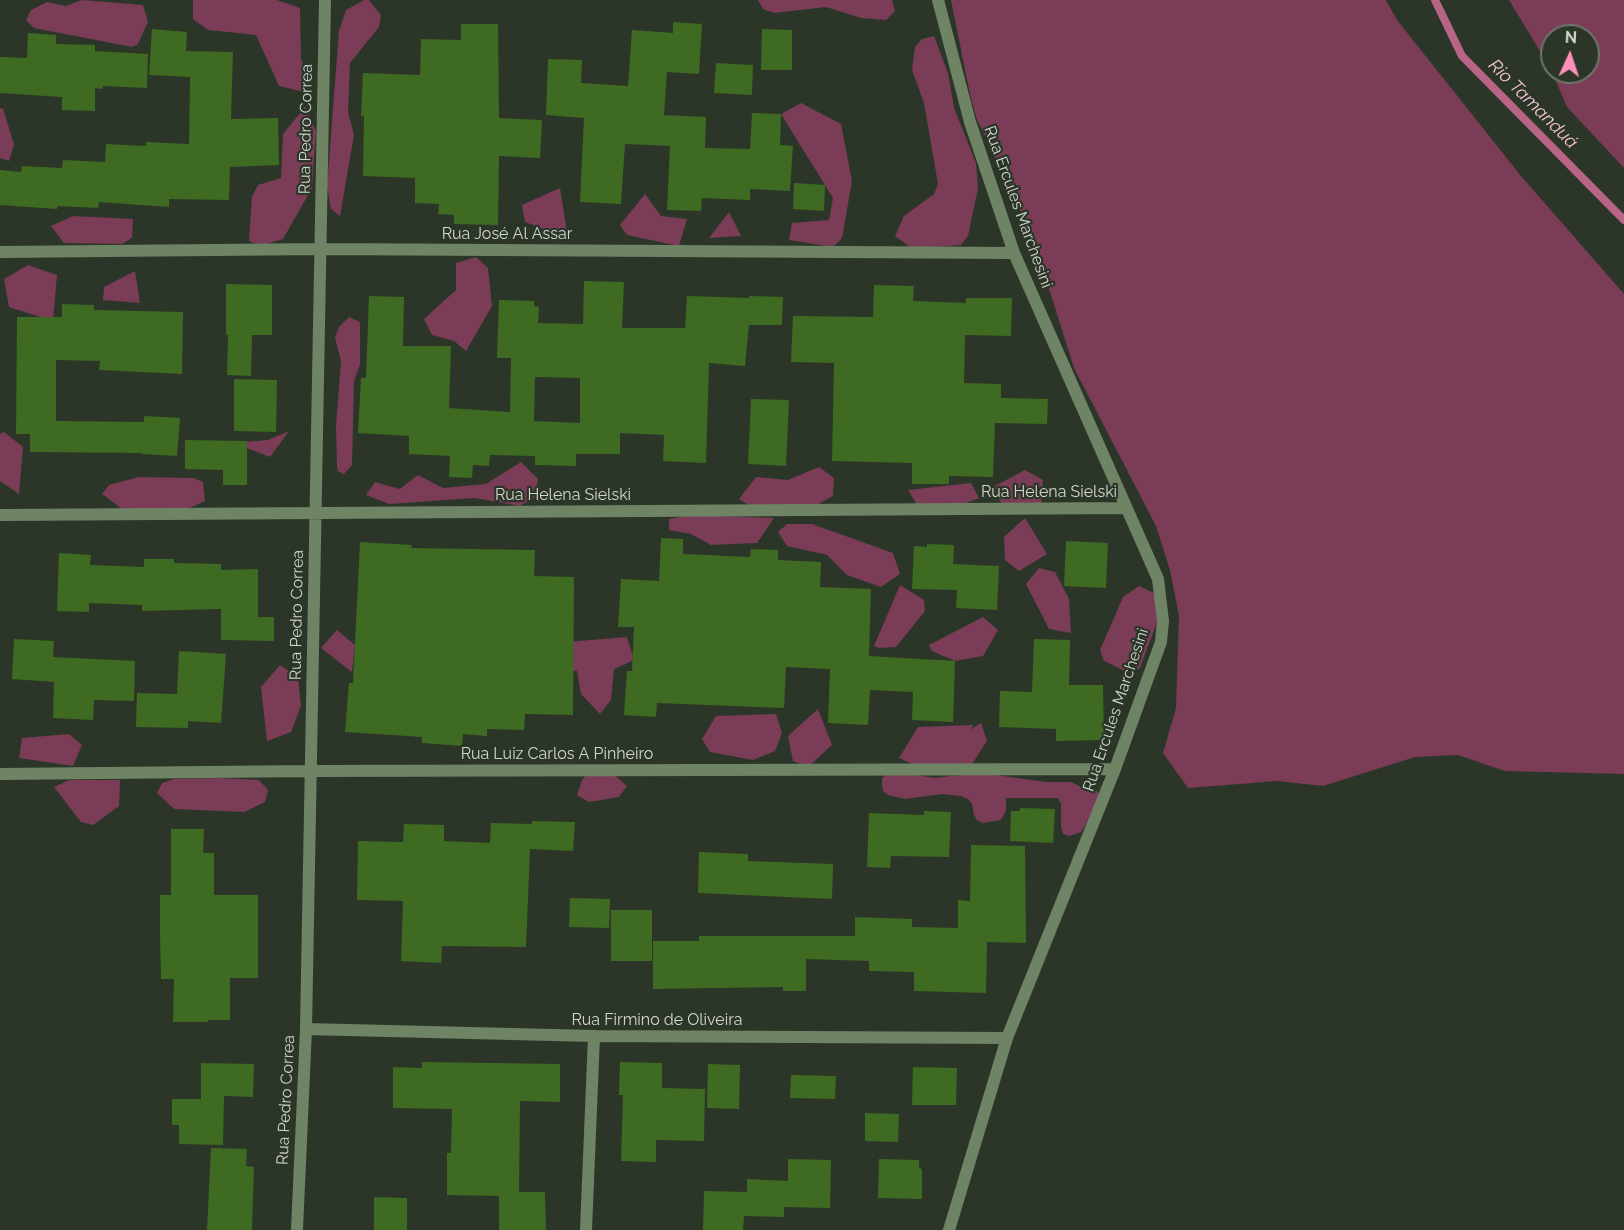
<!DOCTYPE html>
<meta charset="utf-8">
<style>
body{margin:0}
#map{position:relative;width:1624px;height:1230px;overflow:hidden;background:#2c3628;font-family:Raleway,sans-serif}
canvas{display:block}
.north{position:absolute;left:1540px;top:24px;width:60px;height:60px;box-sizing:border-box;background:#2c3628;border:2px solid #6e766a;border-radius:50%;rotate:3deg;font-size:16px;font-weight:700;line-height:24px;text-align:center;color:#d0d6cd}
.north::after{content:'';display:block;margin:auto;width:21px;height:27px;background:#fe8ebc;clip-path:polygon(50% 0,100% 100%,50% 72%,0 100%)}
</style>
<div id="map">
<canvas width="1624" height="1230"></canvas>
<div class="north">N</div>
</div>
<script>
const g = document.querySelector('canvas').getContext('2d');
g.lineJoin = 'round';
function fill(path, color) { g.fillStyle = color; g.fill(path, 'evenodd'); }
const poly = rows => new Path2D(rows.map(r => 'M' + r).join(''));
function stroke(path, color, width, dash) { g.strokeStyle = color; g.lineWidth = width; g.lineCap = dash ? 'butt' : 'round'; g.setLineDash(dash || []); g.stroke(path); }
function drawText(font, color, halo, rows, align = 'center') {
  g.font = font + ' Raleway,sans-serif'; g.lineWidth = 4.5; g.setLineDash([]); g.textBaseline = 'middle'; g.strokeStyle = halo; g.fillStyle = color; for (const [text, x, y, turn = 0] of rows) {
    g.save(); g.translate(x, y); g.rotate((+turn || 0) * Math.PI / 180); g.textAlign = isNaN(turn) ? turn : align; if (halo) g.strokeText(text, 0, 0); g.fillText(text, 0, 0); g.restore();
  }
}
const green = poly([
 [82,0,143,5,148,22,138,44,132,47,34,28,26,20,31,10,47,2,66,6],
 [193,0,277,0,300,8,301,59,311,82,304,92,279,86,256,35,208,30,193,19],
 [364,0,369,0,381,15,379,27,350,63,348,112,354,135,340,216,331,209,327,186,339,31,346,10],
 [758,0,892,0,895,11,886,20,861,18,826,7,774,13,763,9],
 [951,0,1386,0,1397,20,1521,176,1624,294,1624,774,1505,771,1458,755,1415,757,1323,786,1277,781,1188,788,1163,753,1176,708,1179,616,1170,570,1156,526,1074,368,1033,238,976,117,970,94],
 [1509,0,1624,0,1624,168,1567,107,1552,72,1588,72,1588,36,1552,36,1552,71],
 [934,36,948,73,954,108,976,163,978,188,968,236,961,245,913,249,895,236,904,216,934,194,938,184,924,103,912,70,915,47,922,39],
 [801,103,841,124,852,181,842,238,833,247,789,240,792,223,829,220,833,198,781,114],
 [305,107,316,131,312,188,283,239,260,246,249,241,252,196,258,185,281,178,283,134],
 [0,108,3,109,14,144,9,161,0,158],
 [560,188,568,238,525,222,522,205],
 [645,194,661,216,687,219,679,246,627,235,620,225],
 [729,212,741,236,709,238],
 [73,216,133,219,132,238,122,244,64,243,51,226],
 [476,257,488,268,492,306,466,351,454,341,432,335,424,319,456,290,456,263],
 [28,265,57,275,53,321,9,307,4,279],
 [135,271,140,303,103,300,104,287],
 [349,317,360,322,360,364,354,381,352,465,344,474,338,471,337,466,336,425,341,361,335,338,339,327],
 [289,431,270,457,234,443,268,440],
 [4,432,23,447,19,494,0,481,0,434],
 [521,462,538,479,535,497,520,506,475,498,389,504,366,495,375,482,400,489,418,475,443,488,486,484],
 [819,467,834,478,833,496,813,507,753,508,739,499,756,477,788,480],
 [1025,470,1043,480,1041,504,1005,508,991,488],
 [139,477,194,478,203,482,205,501,185,510,125,511,102,494,109,485],
 [971,483,979,498,955,507,918,506,908,490],
 [691,515,774,518,757,543,711,545,691,534,669,530,669,519],
 [1025,518,1047,554,1019,571,1005,560,1004,537],
 [787,524,812,524,893,553,900,574,881,587,847,575,827,555,787,546,778,532],
 [1039,568,1055,572,1069,599,1071,633,1049,629,1026,584],
 [900,585,924,600,925,611,896,647,879,648,874,646],
 [1139,586,1154,593,1159,617,1140,668,1131,674,1104,661,1100,650,1123,597],
 [983,617,998,630,983,656,955,661,932,651,929,645],
 [337,630,355,645,352,672,321,648],
 [627,637,634,660,614,669,611,700,600,714,581,694,577,671,546,667,555,643],
 [280,665,298,677,301,706,291,732,267,741,261,687],
 [818,709,832,745,808,767,793,761,788,736],
 [776,714,782,733,775,751,753,760,710,752,702,739,716,716],
 [981,723,987,741,970,767,917,766,899,758,918,727,974,725,970,730],
 [69,734,82,745,73,766,19,758,22,738],
 [590,771,611,772,627,786,619,797,589,802,577,795,582,780],
 [887,774,910,774,934,778,960,775,996,775,1046,782,1071,782,1083,788,1097,791,1100,795,1084,828,1081,832,1069,836,1063,834,1061,827,1061,804,1058,798,1006,798,1006,810,1001,820,983,823,977,820,974,815,972,804,968,799,961,796,942,794,905,799,888,795,883,791,882,785,882,778],
 [220,778,259,780,268,790,265,802,244,812,174,809,157,793,162,783,174,779],
 [69,780,120,780,119,806,93,825,81,822,54,787]
]);
const stream = poly([
 [1435,0,1462,56,1624,220]
]);
const building = poly([
 [673,22,702,24,699,74,667,72,664,115,706,117,705,148,750,149,752,113,781,114,780,145,793,146,790,191,750,189,750,200,702,198,701,211,667,210,670,146,625,144,621,204,580,202,584,118,546,115,548,59,582,60,581,83,628,86,632,30,673,33],
 [461,24,498,24,499,118,542,120,540,158,499,156,498,225,454,224,454,215,438,214,439,204,415,203,415,178,363,176,364,116,361,116,363,73,420,75,421,39,461,40],
 [152,29,187,32,186,51,233,52,231,119,278,118,279,165,230,167,229,200,169,199,169,207,99,202,98,208,57,206,57,209,0,205,0,170,21,172,22,166,62,168,63,160,105,162,106,144,146,146,146,142,189,144,190,77,149,75],
 [762,29,792,30,792,70,761,70],
 [28,33,56,35,56,44,95,45,95,51,148,54,147,88,103,86,103,89,95,88,95,111,62,110,62,97,0,93,0,57,27,58],
 [716,63,753,65,752,95,714,93],
 [794,183,825,185,824,211,793,209],
 [584,281,624,282,622,328,685,328,687,296,749,298,749,296,783,297,782,325,749,325,745,366,709,363,706,463,663,461,664,435,620,433,620,454,576,454,576,466,535,465,535,456,490,455,489,466,473,465,472,478,449,477,450,456,409,454,409,436,358,433,361,378,366,378,369,296,404,297,403,346,451,346,449,408,510,412,511,358,497,358,499,300,534,301,534,306,539,307,538,323,583,324],
 [535,377,580,378,580,423,534,421],
 [226,284,272,285,272,335,252,335,251,376,227,375,228,335,226,335],
 [874,285,914,286,913,301,966,303,966,298,1012,298,1011,336,965,335,964,383,1001,384,1001,398,1048,399,1047,424,995,423,993,477,949,476,949,484,912,484,912,463,832,461,834,363,791,362,793,316,873,317],
 [62,304,94,305,94,310,183,312,182,374,99,370,100,361,56,360,56,421,144,422,144,416,180,418,177,456,142,454,142,453,30,452,30,434,16,434,17,317,62,317],
 [234,379,277,380,276,432,234,431],
 [751,399,789,400,786,466,748,464],
 [185,440,247,441,247,485,223,485,223,470,185,469],
 [661,538,683,539,683,554,750,557,751,549,778,550,778,560,821,562,820,587,871,589,869,656,955,661,953,722,912,720,913,692,870,690,868,725,828,723,830,669,786,667,784,708,657,703,656,717,624,715,627,671,632,671,634,627,618,627,621,579,659,581],
 [1066,541,1108,543,1106,588,1064,586],
 [360,542,412,545,411,548,535,550,534,576,574,577,573,715,525,714,524,730,487,729,487,736,463,734,462,746,422,743,422,737,345,732,349,683,353,683],
 [927,544,954,545,953,564,999,566,997,610,956,608,957,590,912,589,914,546,927,547],
 [59,553,91,555,90,565,144,567,144,559,174,559,174,563,221,564,221,570,258,569,258,617,274,617,274,641,221,640,221,609,142,611,142,605,89,603,89,612,57,611],
 [14,639,54,641,53,657,135,661,134,701,94,700,93,720,53,718,54,682,12,679],
 [1034,639,1070,640,1069,685,1103,685,1104,740,1056,741,1056,729,999,727,1000,691,1032,692],
 [179,651,226,654,221,723,188,721,188,728,136,727,137,693,177,694],
 [1020,808,1055,809,1053,843,1010,841,1011,811,1020,811],
 [924,811,951,812,949,857,891,856,890,868,867,867,869,813,924,815],
 [532,821,575,822,573,851,530,849,526,947,442,946,441,963,401,961,403,901,357,900,358,841,403,842,404,824,444,825,444,841,490,843,491,823,532,824],
 [171,829,204,829,203,853,214,853,214,895,258,895,258,978,230,978,230,1020,208,1020,208,1022,173,1022,174,979,161,979,160,935,160,895,171,895],
 [971,845,1025,846,1026,943,987,942,986,993,914,991,914,972,869,971,869,961,806,959,806,991,783,991,783,987,653,989,653,941,699,941,699,936,855,936,855,917,912,919,912,927,958,928,958,900,970,901],
 [699,852,748,854,748,861,833,864,832,899,698,893],
 [570,898,610,899,609,928,569,927],
 [611,910,652,910,652,961,611,961],
 [422,1062,560,1064,560,1102,520,1101,519,1192,545,1192,546,1230,499,1230,499,1196,447,1195,447,1153,451,1153,452,1109,393,1108,393,1067,422,1068],
 [620,1062,662,1063,662,1088,705,1089,704,1141,656,1140,656,1162,621,1161,623,1095,619,1095],
 [201,1063,254,1064,253,1097,224,1096,223,1145,179,1144,179,1125,172,1125,172,1099,201,1099],
 [708,1064,740,1065,739,1109,707,1108],
 [913,1067,957,1068,956,1105,912,1105],
 [791,1075,836,1076,835,1099,790,1098],
 [865,1113,899,1114,898,1142,865,1141],
 [211,1148,247,1149,246,1166,254,1167,252,1230,207,1230],
 [788,1159,831,1160,830,1208,784,1207,784,1217,744,1216,743,1230,703,1230,704,1191,747,1192,747,1179,788,1181],
 [879,1159,919,1160,919,1168,922,1169,922,1199,878,1198],
 [374,1197,407,1198,407,1230,374,1230]
]);
const street = poly([
 [938,0,970,122,1014,253,1158,579,1163,621,1161,642,1115,769,1007,1038,949,1230],
 [0,252,321,249,1014,253],
 [0,515,1126,508],
 [0,774,310,771,1115,769],
 [306,1029,594,1036,1007,1038],
 [297,1230,306,1029,325,0],
 [586,1230,594,1036]
]);
const streetNames = [
 ["Rua Pedro Correa",306,129,-89],
 ["Rua Ercules Marchesini",1018,207,70],
 ["Rua José Al Assar",507,234],
 ["Rua Helena Sielski",1049,492],
 ["Rua Helena Sielski",563,495],
 ["Rua Pedro Correa",297,615,-89],
 ["Rua Ercules Marchesini",1116,710,-71],
 ["Rua Luiz Carlos A Pinheiro",557,754],
 ["Rua Firmino de Oliveira",657,1020],
 ["Rua Pedro Correa",286,1100,-87]
];
const waterNames = [
 ["Rio Tamanduá",1533,104,45]
];
fill(green, '#7a3c57');
stroke(stream, '#b86487', 8);
fill(building, '#3f6a21');
stroke(street, '#6f8365', 12);
drawText('16px', '#d0d6cd', '#2c3628', streetNames);
drawText('italic 18px', '#f2c3d4', '#2c3628', waterNames);
</script>
